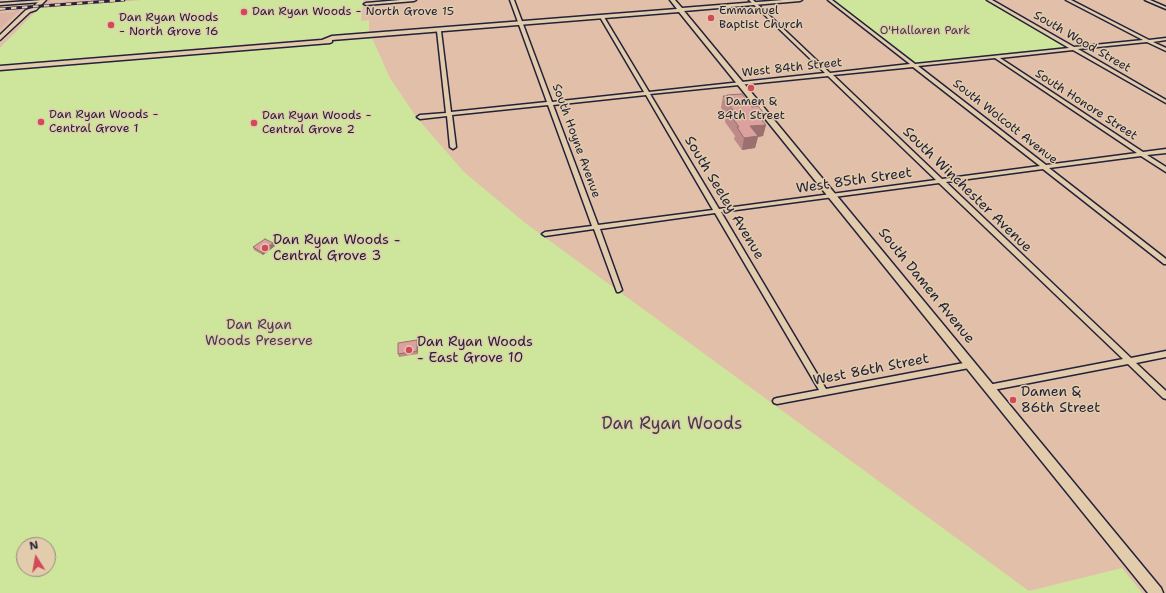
<!DOCTYPE html>
<style>
body{margin:0}
#map{position:relative;width:1166px;height:593px;overflow:hidden;background:#e1bfa8;font-family:"Shantell Sans",sans-serif}
canvas{display:block}
.north{position:absolute;left:16px;top:537px;width:40px;height:40px;box-sizing:border-box;background:#e3ccac;border:1px solid #96887f;border-radius:50%;rotate:349deg;font-size:11px;font-weight:700;line-height:16px;text-align:center;color:#22223b}
.north::after{content:'';display:block;margin:auto;width:14px;height:18px;background:#d1495b;clip-path:polygon(50% 0,100% 100%,50% 72%,0 100%)}
</style>
<div id="map">
<canvas width="1166" height="593"></canvas>
<div class="north">N</div>
</div>
<script>
const g = document.querySelector('canvas').getContext('2d');
g.lineJoin = 'round';
function fill(path, color) { g.fillStyle = color; g.fill(path, 'evenodd'); }
const poly = rows => new Path2D(rows.map(r => 'M' + r).join(''));
function stroke(path, color, width, dash) { g.strokeStyle = color; g.lineWidth = width; g.lineCap = dash ? 'butt' : 'round'; g.setLineDash(dash || []); g.stroke(path); }
function drawText(font, color, halo, rows, align = 'center') {
  g.font = font + ' "Shantell Sans",sans-serif'; g.lineWidth = 3; g.setLineDash([]); g.textBaseline = 'middle'; g.strokeStyle = halo; g.fillStyle = color; for (const [text, x, y, turn = 0] of rows) {
    g.save(); g.translate(x, y); g.rotate((+turn || 0) * Math.PI / 180); g.textAlign = isNaN(turn) ? turn : align; if (halo) g.strokeText(text, 0, 0); g.fillText(text, 0, 0); g.restore();
  }
}
const built = poly([
 [47,0,55,0,51,0,49,3,93,0,142,0,44,8,48,4,43,4],
 [20,6,17,9,21,9,0,29,0,13,13,12,15,10,0,11,0,7]
]);
const green = poly([
 [142,0,363,0,361,21,369,20,369,34,0,65,0,48,40,7,45,7,45,8],
 [833,0,985,0,1066,47,917,63],
 [372,38,390,78,417,118,464,172,524,222,1029,591,1122,568,1142,593,0,593,0,70],
 [24,545,48,545,48,569,24,569]
]);
const minor = poly([
 [43,0,44,1,42,2,0,5,0,3,43,0],
 [400,0,416,0,414,1,366,5,364,4,366,3,400,0],
 [510,0,514,0,552,102,644,92,600,17,602,16,604,17,649,92,825,73,749,0,753,0,830,73,910,64,828,0,832,0,915,64,1069,48,987,0,992,0,1074,47,1143,40,1066,0,1071,0,1149,40,1166,38,1166,40,1153,42,1166,48,1166,51,1147,42,1078,49,1166,100,1166,103,1073,50,1000,58,1143,152,1166,149,1166,153,1147,155,1166,167,1166,172,1141,156,1049,168,1166,259,1166,264,1164,264,1043,169,946,182,1131,358,1166,351,1166,357,1136,363,1166,391,1166,399,1163,398,1128,364,988,391,985,390,984,388,985,386,988,385,1123,359,939,183,721,212,826,389,969,362,972,363,973,365,972,367,969,368,777,404,774,403,773,401,774,399,777,398,819,390,715,213,600,229,622,290,619,292,617,292,594,229,545,236,542,234,545,232,592,226,548,105,452,115,456,147,453,149,450,147,447,116,420,119,417,117,420,115,446,113,437,31,439,30,441,31,451,112,547,102,510,0],
 [995,58,1137,153,1046,165,918,66,995,58],
 [913,67,1040,166,942,179,833,75,913,67],
 [828,76,936,180,719,209,650,94,828,76],
 [646,95,713,210,598,225,553,105,646,95],
 [1145,0,1150,0,1166,7,1166,9,1145,0]
]);
const tertiary = poly([
 [670,0,675,0,682,8,783,0,802,0,800,1,684,11,1161,588,1163,593,1148,593,679,12,332,40,332,42,330,43,0,70,0,66,322,40,332,36,677,9,670,0]
]);
const secondary = poly([
 [40,0,46,0,36,10,30,12,0,40,0,35,26,10,32,8,40,0]
]);
const rail = poly([
 [0,9,124,0]
]);
const wall = poly([
 [727,95,752,107,764,113,763,121,766,125,763,136,758,137,755,148,742,150,734,139,735,136,725,122,726,114,721,108,723,96,726,96],
 [275,246,263,255,254,250,253,247],
 [417,340,418,343,418,354,399,357,398,354]
]);
const shadedWall = poly([
 [764,113,762,125,757,114],
 [766,125,763,136,758,137,755,148,742,150,744,138,750,126],
 [273,243,275,246,263,255,261,252],
 [417,340,418,343,418,354,417,351]
]);
const building = poly([
 [742,94,752,107,758,106,764,113,757,114,766,125,750,126,758,136,744,138,737,127,739,127,727,110,733,110,723,96,728,96,727,95,742,94],
 [265,239,273,243,261,252,253,247,265,239],
 [417,340,417,351,398,354,398,343,417,340]
]);
const markers = [
 [244,12,4,"#d1495b"],
 [711,18,4,"#d1495b"],
 [111,25,4,"#d1495b"],
 [751,88,4,"#d1495b"],
 [41,122,4,"#d1495b"],
 [254,123,4,"#d1495b"],
 [265,248,4,"#d1495b"],
 [409,350,4,"#d1495b"],
 [1013,400,4,"#d1495b"]
];
const farPoinames = [
 ["Emmanuel",719,11],
 ["Baptist Church",719,25],
 ["Dan Ryan Woods - North Grove 15",252,12],
 ["Dan Ryan Woods",119,18],
 ["- North Grove 16",119,32],
 ["Damen &",751,102,"center"],
 ["84th Street",751,116,"center"],
 ["Dan Ryan Woods -",49,115],
 ["Central Grove 1",49,129],
 ["Dan Ryan Woods -",262,116],
 ["Central Grove 2",262,130]
];
const farParknames = [
 ["O'Hallaren Park",925,31]
];
const farStreetnames = [
 ["South Wood Street",1082,42,30],
 ["West 84th Street",792,68,-6],
 ["South Honore Street",1086,105,33],
 ["South Wolcott Avenue",1005,122,38],
 ["South Hoyne Avenue",576,141,70]
];
const streetNames = [
 ["West 85th Street",854,181,-8],
 ["South Winchester Avenue",967,190,44],
 ["South Seeley Avenue",724,198,59],
 ["South Damen Avenue",926,286,51],
 ["West 86th Street",871,370,-11]
];
const poiNames = [
 ["Dan Ryan Woods -",273,240],
 ["Central Grove 3",273,256],
 ["Dan Ryan Woods",417,342],
 ["- East Grove 10",417,358],
 ["Damen &",1021,392],
 ["86th Street",1021,408]
];
const parkNames = [
 ["Dan Ryan",259,325],
 ["Woods Preserve",259,341]
];
const nearParknames = [
 ["Dan Ryan Woods",672,425]
];
fill(built, '#dcb3a3');
fill(green, '#cee69b');
stroke(minor, '#22223b', 3);
stroke(tertiary, '#22223b', 3);
stroke(secondary, '#22223b', 3);
fill(minor, '#e3ccac');
fill(tertiary, '#e3ccac');
fill(secondary, '#e3ccac');
stroke(rail, '#22223b', 3);
stroke(rail, '#e3ccac', 2, [5.5]);
fill(wall, '#bd8a89');
fill(shadedWall, '#9a716f');
fill(building, '#dca19f');
stroke(building, '#9a716f', 1);
for (const [x, y, r, color] of markers) { const dot = new Path2D(); dot.arc(x, y, r, 0, 2 * Math.PI); g.fillStyle = color; g.fill(dot); stroke(dot, '#e3ccac', 1.5); }
drawText('12px', '#22223b', '#e3ccac', farPoinames, 'left');
drawText('12px', '#3c3f49', '#e3ccac', farParknames);
drawText('12px', '#22223b', '#e3ccac', farStreetnames);
drawText('14px', '#22223b', '#e3ccac', streetNames);
drawText('14px', '#22223b', '#e3ccac', poiNames, 'left');
drawText('14px', '#3c3f49', '#e3ccac', parkNames);
drawText('17px', '#3c3f49', '#e3ccac', nearParknames);
</script>
